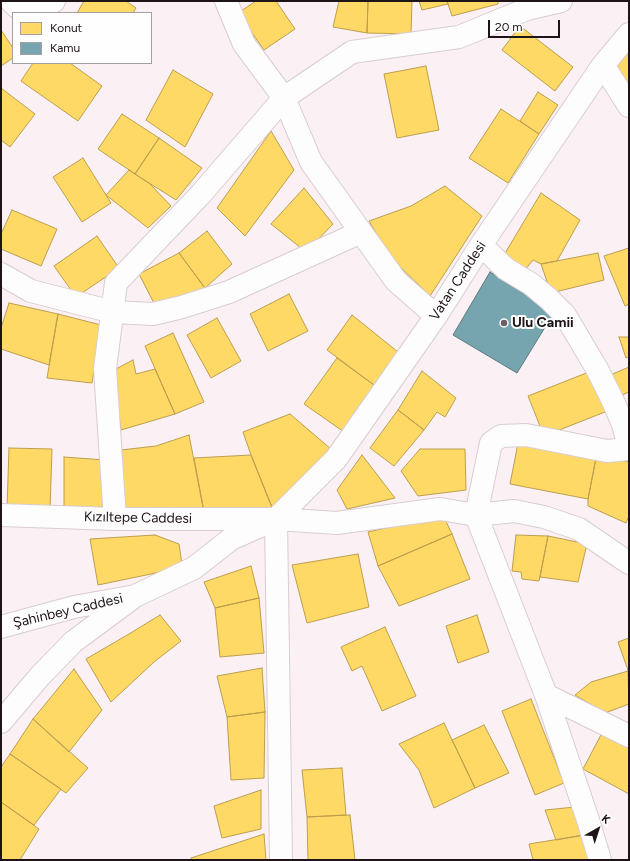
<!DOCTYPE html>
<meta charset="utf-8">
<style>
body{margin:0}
#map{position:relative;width:630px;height:861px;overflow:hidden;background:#fbf0f3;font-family:Figtree,sans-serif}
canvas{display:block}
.frame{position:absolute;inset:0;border:2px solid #1e1316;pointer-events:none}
.legend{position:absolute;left:12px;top:12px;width:140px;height:52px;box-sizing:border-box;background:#fefefe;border:1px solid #a4a0a1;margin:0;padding:5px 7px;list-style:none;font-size:12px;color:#1e1316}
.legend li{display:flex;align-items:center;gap:8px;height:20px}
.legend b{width:20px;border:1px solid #a4a0a1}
.north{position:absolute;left:578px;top:809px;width:40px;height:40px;-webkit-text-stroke:3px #fefefe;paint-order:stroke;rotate:39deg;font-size:11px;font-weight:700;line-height:16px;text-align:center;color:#1e1316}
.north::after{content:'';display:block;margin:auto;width:14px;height:18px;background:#1e1316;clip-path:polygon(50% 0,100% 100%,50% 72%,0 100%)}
.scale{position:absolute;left:488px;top:20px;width:72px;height:18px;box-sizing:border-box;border:2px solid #1e1316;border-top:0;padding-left:5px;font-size:12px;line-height:14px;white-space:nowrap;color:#1e1316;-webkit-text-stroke:3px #fefefe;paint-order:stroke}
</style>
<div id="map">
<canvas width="630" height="861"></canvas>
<div class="frame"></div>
<ul class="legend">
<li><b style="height:11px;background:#ffd966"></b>Konut</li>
<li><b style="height:11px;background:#76a5af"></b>Kamu</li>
</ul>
<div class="north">K</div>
<div class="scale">20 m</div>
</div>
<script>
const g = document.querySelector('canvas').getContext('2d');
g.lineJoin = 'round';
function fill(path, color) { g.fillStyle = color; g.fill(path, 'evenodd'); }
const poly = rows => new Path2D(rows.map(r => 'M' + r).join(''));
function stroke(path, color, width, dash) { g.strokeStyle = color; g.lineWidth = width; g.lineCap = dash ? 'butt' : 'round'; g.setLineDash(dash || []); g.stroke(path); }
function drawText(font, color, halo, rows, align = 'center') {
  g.font = font + ' Figtree,sans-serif'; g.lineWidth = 4; g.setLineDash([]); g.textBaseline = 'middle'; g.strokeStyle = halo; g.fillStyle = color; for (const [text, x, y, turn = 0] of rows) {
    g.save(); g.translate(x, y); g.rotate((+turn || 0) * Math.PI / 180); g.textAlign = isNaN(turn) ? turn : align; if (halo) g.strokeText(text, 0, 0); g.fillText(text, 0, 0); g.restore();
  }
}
const homes = poly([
 [84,1,126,1,136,8,133,13,77,13,84,1],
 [256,1,276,1,295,29,264,50,238,13,256,1],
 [339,1,368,1,367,33,333,27,339,1],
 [368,1,412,1,411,34,367,33,368,1],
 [419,1,447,1,448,4,422,10,419,1],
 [447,1,498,1,498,4,452,16,447,1],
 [520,26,573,67,555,91,502,50,520,26],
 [1,30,13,48,13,58,1,66,1,30],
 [629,51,629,85,614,64,629,51],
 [33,63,70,63,102,86,78,121,21,81,33,63],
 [426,66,439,130,397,138,384,74,426,66],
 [173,70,213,94,185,147,146,120,173,70],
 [1,88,35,114,10,147,1,140,1,88],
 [538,92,558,105,539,134,520,121,538,92],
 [501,109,539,134,508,183,469,158,501,109],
 [122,114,159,138,135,174,98,149,122,114],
 [271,131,294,170,245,236,217,208,271,131],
 [159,138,202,168,176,200,135,174,159,138],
 [83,158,111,203,82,222,53,177,83,158],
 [129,170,150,184,171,206,148,228,106,195,129,170],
 [445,186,482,216,430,296,390,257,369,221,411,206,445,186],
 [304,188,333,224,306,252,271,224,304,188],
 [541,193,580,220,557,261,541,264,533,260,524,271,504,255,541,193],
 [12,210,57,229,41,266,1,249,1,234,12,210],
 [207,231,232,264,205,288,179,253,207,231],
 [97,236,119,268,76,297,54,266,97,236],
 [629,248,629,304,625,306,604,256,629,248],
 [179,253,205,288,156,307,139,274,179,253],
 [598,253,604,280,551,293,541,264,598,253],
 [289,294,308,331,268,351,250,314,289,294],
 [9,303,58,314,49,365,1,349,1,328,9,303],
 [58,314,101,325,92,383,47,378,58,314],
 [352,315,398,352,374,385,327,350,352,315],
 [217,318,241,361,211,378,187,335,217,318],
 [173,333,204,402,175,414,145,346,173,333],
 [619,337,629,337,629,357,626,358,619,337],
 [337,358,374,385,344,432,304,404,337,358],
 [133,360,136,374,155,369,175,414,121,430,112,371,133,360],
 [629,367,629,392,620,396,608,376,629,367],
 [594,370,610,410,544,436,528,396,594,370],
 [422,371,456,398,445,417,437,412,424,430,398,410,422,371],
 [398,410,424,430,394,466,370,448,398,410],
 [290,414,331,449,273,510,251,455,243,432,290,414],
 [189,435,204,512,120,511,121,450,156,446,189,435],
 [519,438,597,453,588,499,510,484,519,438],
 [9,448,52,449,50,510,7,509,9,448],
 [420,449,465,449,466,490,418,496,401,471,420,449],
 [597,453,629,462,629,516,626,523,588,506,588,499,597,453],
 [251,455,273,510,204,512,194,458,251,455],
 [362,455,395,498,347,509,337,490,362,455],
 [64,457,105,460,106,507,64,509,64,457],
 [443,515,452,534,378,566,368,532,443,515],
 [452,534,470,579,399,606,378,566,452,534],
 [155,535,179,544,182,564,175,569,98,585,90,539,155,535],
 [516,535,548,536,539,581,522,579,521,572,512,571,516,535],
 [548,536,587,544,578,582,540,577,548,536],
 [358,554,369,607,307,623,292,565,358,554],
 [251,566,259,598,215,608,204,582,251,566],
 [259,598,264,653,220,657,215,608,259,598],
 [160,615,181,641,154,662,111,702,86,659,129,634,160,615],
 [477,615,489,652,458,663,446,626,477,615],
 [385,627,416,696,382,711,362,666,352,671,341,647,385,627],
 [629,638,629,673,618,642,629,638],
 [262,668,265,712,227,717,217,676,262,668],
 [74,669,102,710,69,752,33,719,74,669],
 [628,671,629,704,605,713,575,695,591,682,628,671],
 [531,699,564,783,535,795,502,711,531,699],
 [265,712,264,778,231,780,227,717,265,712],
 [33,719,88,768,66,793,10,754,33,719],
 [444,723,475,788,434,808,419,770,399,744,444,723],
 [484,725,509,773,475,788,452,740,484,725],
 [603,731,629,745,629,794,583,769,603,731],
 [10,754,61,789,34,825,1,802,1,767,10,754],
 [342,768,346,815,307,817,302,770,342,768],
 [261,790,261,829,222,838,214,806,261,790],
 [1,802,39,829,20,860,1,860,1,802],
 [575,807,584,835,556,840,545,810,575,807],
 [350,815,355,860,308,860,307,817,350,815],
 [264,834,266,860,191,860,191,858,264,834],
 [584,835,590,860,533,860,529,844,584,835]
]);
const public = poly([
 [490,272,555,311,517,373,453,335,490,272]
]);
const minor = poly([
 [11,1,17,7,40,10,54,1],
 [226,1,244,44,284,98,311,162,396,281,436,316],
 [603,65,629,106],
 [481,245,506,269,531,284,549,299,565,315,597,369,613,401,623,424,629,448],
 [1,274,31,291,113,312,153,314,182,307,229,292,361,232],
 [1,515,115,519,276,519,337,523,440,509,476,515,514,511,544,517,579,529,629,563],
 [115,519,105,369,116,283,200,195,284,98,352,52,459,37,527,9,561,1],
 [276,519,281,860],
 [1,627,74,607,130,597],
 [546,695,629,736],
 [1,722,40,676,73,642,135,596,194,568,231,539,276,519,336,459,436,316,481,245,603,65,629,34],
 [600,860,588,820,546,695,476,515,491,443,501,436,526,435,607,451,629,449]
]);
const markers = [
 [504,323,4,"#6b6063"]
];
const streetNames = [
 ["Vatan Caddesi",458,281,-57],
 ["Kızıltepe Caddesi",138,518,1],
 ["Şahinbey Caddesi",68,611,-13]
];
const poiNames = [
 ["Ulu Camii",512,323]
];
fill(homes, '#ffd966');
stroke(homes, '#bc9e4e', 1);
fill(public, '#76a5af');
stroke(public, '#5c7981', 1);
stroke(minor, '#d8cdd0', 24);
stroke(minor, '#fefdfd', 22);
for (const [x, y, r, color] of markers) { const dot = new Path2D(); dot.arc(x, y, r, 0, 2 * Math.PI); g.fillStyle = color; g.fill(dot); stroke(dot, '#fefefe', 1.5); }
drawText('14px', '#1e1316', '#fefefe', streetNames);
drawText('bold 14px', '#1e1316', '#fefefe', poiNames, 'left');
</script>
